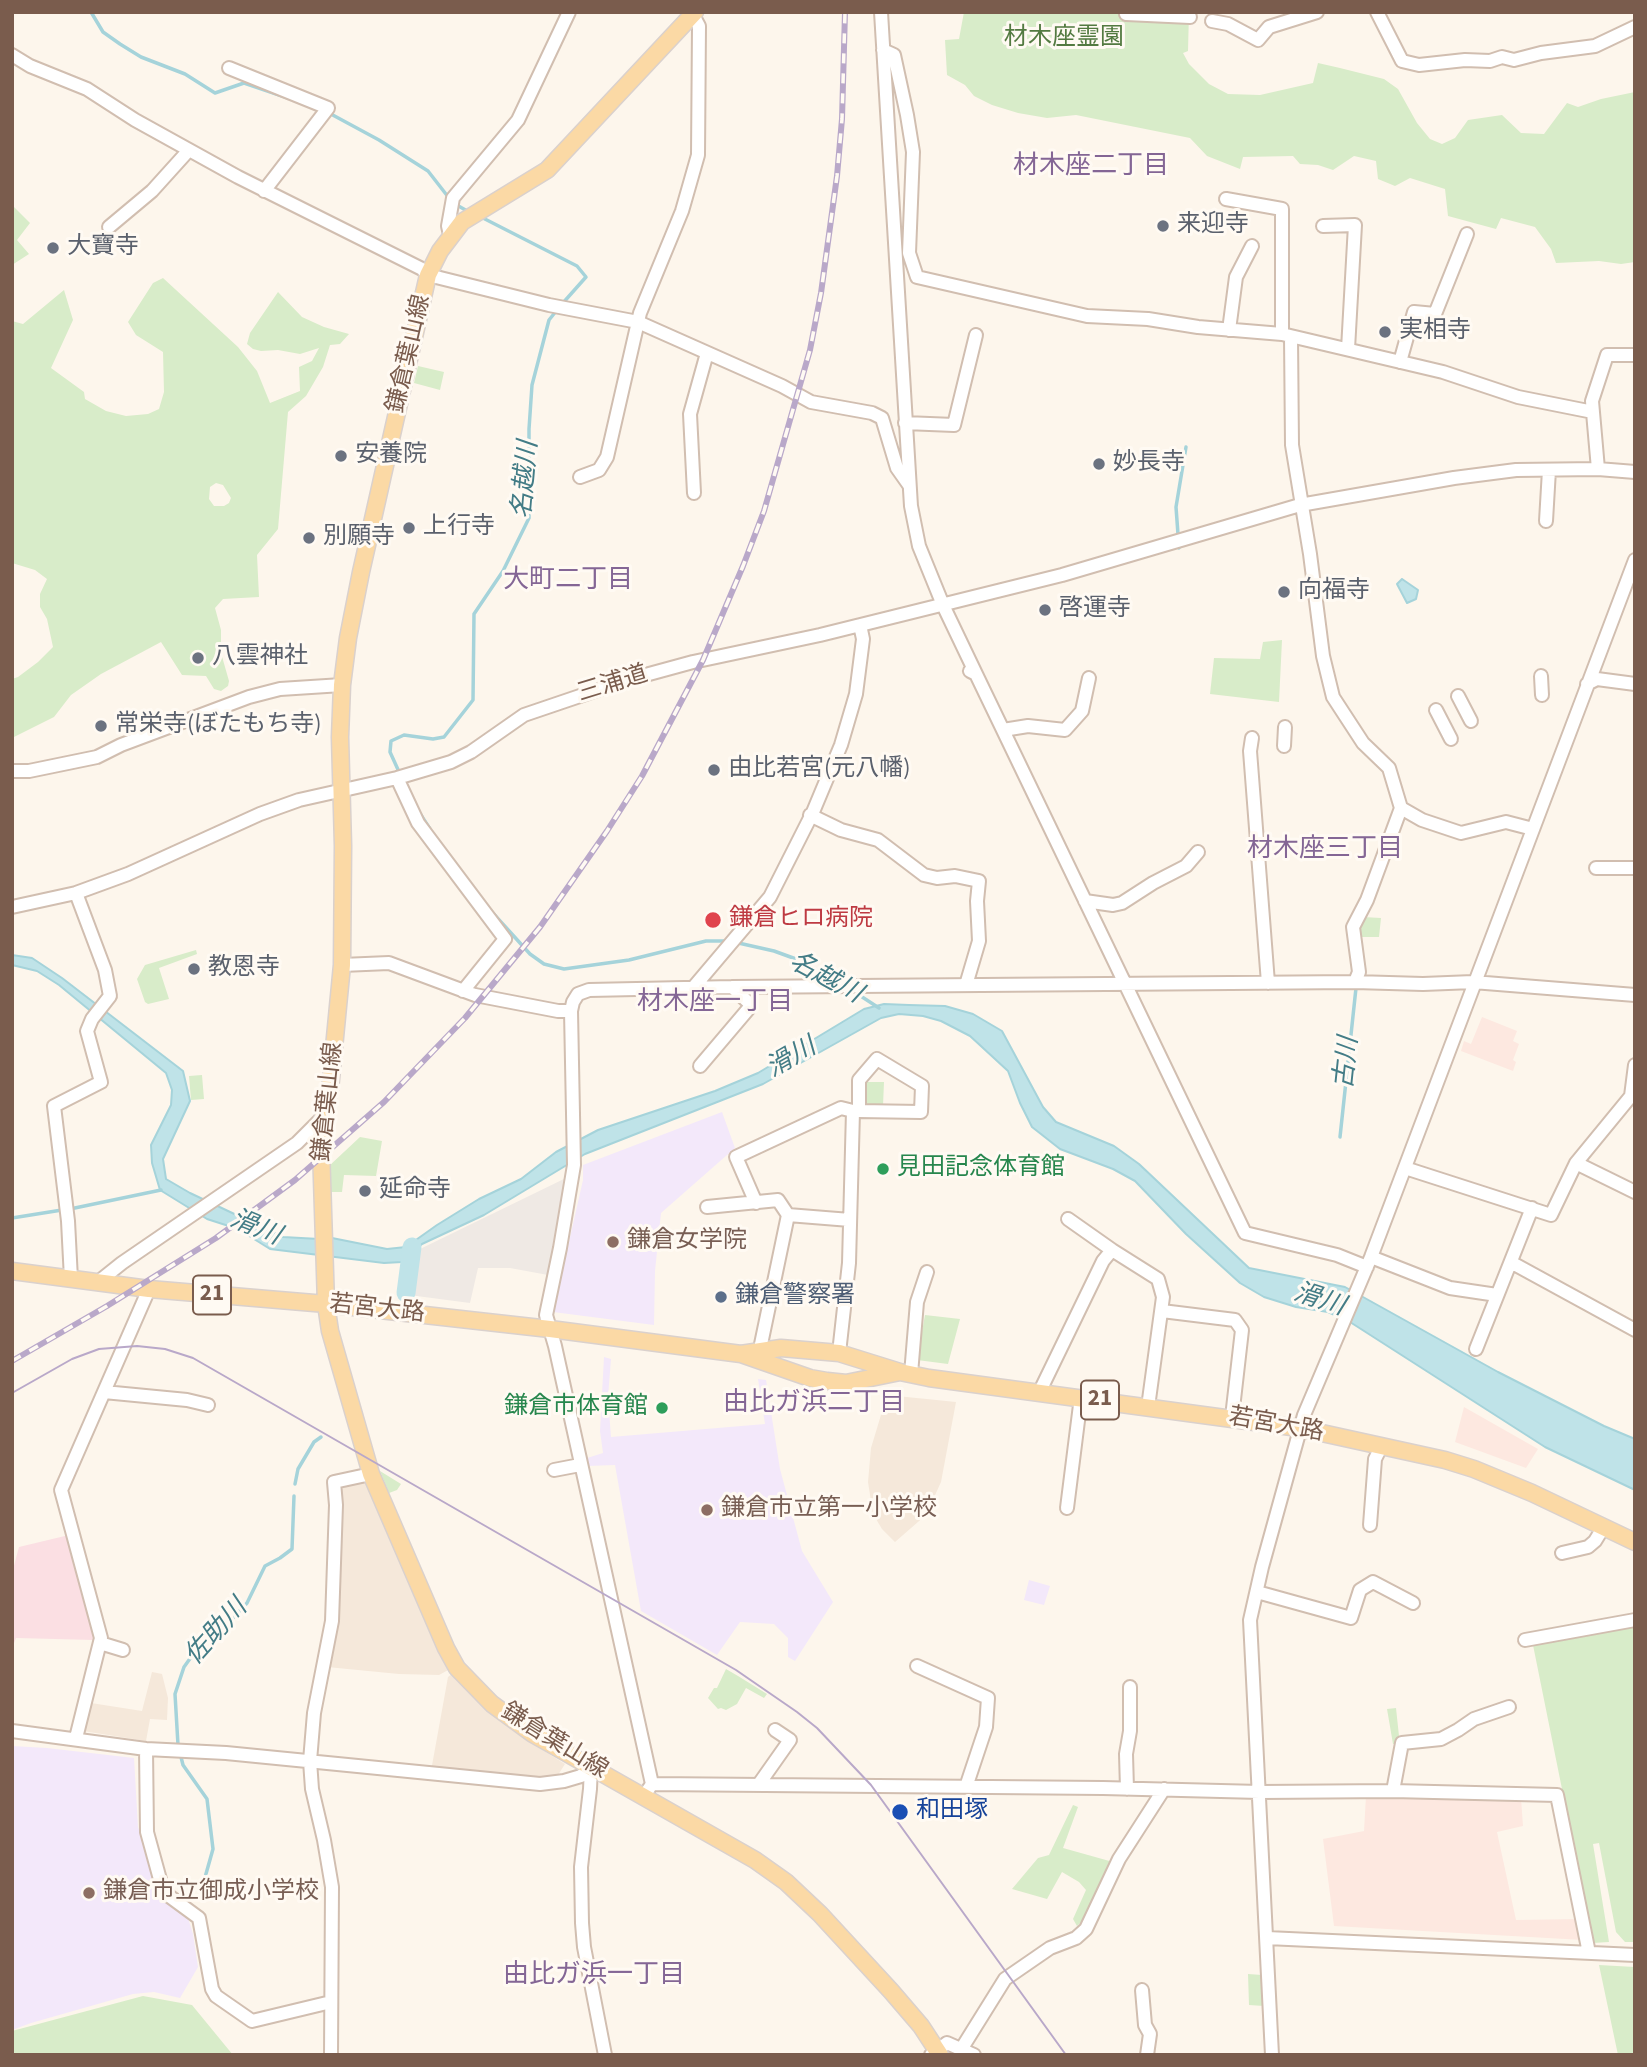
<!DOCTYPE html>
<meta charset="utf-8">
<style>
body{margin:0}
#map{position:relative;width:1647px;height:2067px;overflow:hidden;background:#fdf6ec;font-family:"Source Sans 3",sans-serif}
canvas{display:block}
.frame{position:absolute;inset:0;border:14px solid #7a5c4d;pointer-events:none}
</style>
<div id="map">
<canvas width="1647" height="2067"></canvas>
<div class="frame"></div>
</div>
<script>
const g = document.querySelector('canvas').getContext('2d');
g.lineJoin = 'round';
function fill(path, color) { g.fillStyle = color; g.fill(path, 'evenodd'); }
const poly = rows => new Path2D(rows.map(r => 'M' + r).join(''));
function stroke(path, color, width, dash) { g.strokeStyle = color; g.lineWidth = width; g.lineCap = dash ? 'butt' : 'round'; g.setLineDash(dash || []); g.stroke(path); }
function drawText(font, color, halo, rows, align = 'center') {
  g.font = font + ' "Source Sans 3","Noto Sans JP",sans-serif'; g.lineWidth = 6; g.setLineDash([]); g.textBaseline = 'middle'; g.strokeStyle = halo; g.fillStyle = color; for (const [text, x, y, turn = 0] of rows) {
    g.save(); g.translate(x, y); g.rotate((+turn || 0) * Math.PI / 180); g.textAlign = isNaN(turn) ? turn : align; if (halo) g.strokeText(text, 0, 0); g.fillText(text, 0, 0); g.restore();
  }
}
const residential = poly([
 [887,1395,956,1402,941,1482,926,1515,895,1542,882,1529,873,1514,868,1482,871,1448],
 [361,1481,367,1485,408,1582,450,1669,439,1675,399,1674,327,1667,338,1621,341,1485],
 [152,1672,162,1674,168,1698,167,1720,150,1719,146,1741,83,1731,91,1703,142,1711],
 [453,1673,488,1710,525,1739,565,1764,558,1775,520,1780,431,1771,448,1677]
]);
const commercial = poly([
 [1482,1017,1517,1031,1513,1041,1519,1044,1513,1060,1516,1062,1513,1071,1461,1051,1464,1041,1471,1044],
 [1464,1407,1538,1449,1526,1468,1455,1442],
 [1366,1796,1521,1798,1523,1826,1497,1832,1516,1920,1579,1919,1583,1940,1334,1926,1323,1839,1364,1831]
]);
const industrial = poly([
 [568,1177,548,1275,510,1268,478,1268,470,1303,409,1295,416,1251]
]);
const education = poly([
 [722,1112,735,1148,661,1213,655,1271,654,1325,553,1312,583,1180,583,1165],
 [604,1357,611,1359,608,1397,611,1437,765,1424,758,1379,766,1380,780,1469,802,1551,833,1602,795,1661,788,1657,788,1638,774,1624,740,1622,717,1655,641,1611,615,1465,587,1466,584,1459,603,1453,600,1431],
 [1029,1580,1050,1586,1044,1605,1024,1600],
 [12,1746,47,1748,134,1758,138,1827,157,1883,188,1918,193,1934,198,1967,180,1998,154,1992,133,1994,31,2023,12,2030]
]);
const medical = poly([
 [69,1535,94,1640,16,1638,12,1648,12,1573,19,1547]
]);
const green = poly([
 [964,12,1189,12,1188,51,1183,53,1189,64,1209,84,1228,94,1260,95,1313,83,1318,63,1340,68,1384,79,1398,89,1417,123,1430,139,1442,144,1455,138,1468,120,1502,115,1521,133,1544,134,1567,103,1578,107,1601,99,1635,92,1635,262,1621,264,1599,261,1556,263,1551,249,1535,227,1501,218,1496,229,1448,216,1445,189,1410,178,1395,186,1378,179,1376,161,1354,156,1333,170,1318,165,1300,164,1293,156,1243,157,1240,169,1207,156,1190,138,1076,115,1047,118,1018,113,992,105,974,96,965,85,947,75,945,40,959,39],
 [12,205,30,223,17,240,29,254,12,265],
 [163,278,238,347,257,371,270,403,300,391,299,367,312,361,319,348,300,354,278,350,261,351,253,349,247,344,250,333,278,292,302,317,324,327,349,334,340,344,330,345,323,367,306,396,288,412,278,529,257,555,259,597,223,599,215,608,221,630,221,653,229,681,228,686,221,691,214,689,206,676,182,675,161,642,101,674,71,695,54,717,12,738,12,679,18,677,38,662,53,647,47,619,40,607,40,594,47,579,35,570,12,563,12,321,23,324,64,290,73,320,51,368,84,392,85,399,106,411,126,416,148,414,159,409,164,392,163,352,136,335,128,322,153,283],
 [216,483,223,485,231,498,229,503,224,506,214,506,209,499,210,487],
 [418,366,444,372,440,390,414,383],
 [1282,640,1279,702,1210,694,1214,658,1260,659,1263,642],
 [1363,917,1381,918,1379,937,1359,937,1357,927],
 [196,950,197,954,159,968,169,999,148,1004,145,1002,137,979,145,965],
 [202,1075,204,1099,191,1100,189,1076],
 [863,1082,884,1082,883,1106,862,1104],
 [360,1137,382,1141,376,1176,344,1175,342,1192,330,1192,329,1166],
 [925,1315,960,1319,948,1364,917,1360],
 [380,1471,401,1484,397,1490,389,1493],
 [1635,1625,1635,1942,1625,1942,1616,1932,1599,1843,1593,1844,1609,1942,1593,1943,1533,1645],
 [726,1669,738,1676,767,1694,764,1698,746,1688,737,1704,726,1710,721,1708,718,1709,708,1698,714,1688,717,1688],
 [1396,1708,1399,1736,1398,1744,1393,1744,1387,1709],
 [1073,1805,1078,1807,1063,1848,1113,1862,1089,1915,1077,1926,1073,1919,1086,1890,1079,1882,1062,1872,1047,1899,1012,1889,1038,1858,1049,1855],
 [1599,1965,1635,1967,1635,2055,1618,2055],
 [1248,1974,1262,1975,1264,2006,1249,2005],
 [143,1996,192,2005,233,2055,12,2055,12,2031]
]);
const water = poly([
 [1402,579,1418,590,1416,599,1407,603,1397,584,1402,579],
 [12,955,32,958,62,978,183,1071,190,1101,163,1159,166,1179,190,1193,283,1237,319,1239,332,1238,387,1249,406,1247,437,1225,479,1199,521,1179,556,1152,598,1130,715,1091,758,1073,864,1009,884,1004,909,1005,945,1006,973,1014,1002,1031,1043,1107,1056,1122,1114,1146,1139,1164,1249,1268,1345,1287,1498,1372,1604,1426,1635,1439,1635,1490,1545,1447,1350,1322,1328,1312,1296,1307,1264,1297,1240,1283,1186,1234,1135,1181,1113,1169,1060,1149,1032,1127,1020,1103,1008,1071,970,1036,941,1021,923,1016,899,1014,881,1018,763,1084,585,1154,484,1215,422,1244,402,1262,384,1263,270,1249,238,1229,207,1219,160,1190,152,1163,151,1145,171,1105,172,1090,166,1073,59,985,37,971,12,965,12,955]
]);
const stream = poly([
 [91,12,103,32,120,44,141,57,185,74,215,93,244,83,288,98],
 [329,113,379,140,428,171,449,198],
 [455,204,469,212],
 [479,216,577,266,586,277,562,304],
 [1179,548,1176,507,1186,447],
 [400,774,390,752,391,741,404,735,433,739,444,737,473,700,474,614,503,571,529,518,529,429,532,385,549,320,557,310],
 [419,812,430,829],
 [491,911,530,954,544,964,564,969,629,960,706,941,727,941],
 [734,942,774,951,796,959,838,981],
 [853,991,879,1008],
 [1340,1137,1356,988],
 [70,1209,161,1190],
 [12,1218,62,1210],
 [295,1484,298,1469,314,1442,321,1437],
 [210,1899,202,1888,213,1849,207,1799,183,1765,178,1745,175,1694,184,1667,199,1646,217,1635,247,1603,265,1566,280,1558,292,1549,294,1496]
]);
const river = poly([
 [406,1293,412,1247]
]);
const minor = poly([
 [881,12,911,506,919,546,943,605,976,674,970,671],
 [1127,12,1126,14,1190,17],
 [1377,12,1402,61,1419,65,1465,60,1490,61,1502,57,1514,60,1541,53,1595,46,1635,27],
 [1212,21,1228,24,1258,40,1269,27,1317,12],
 [883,50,894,55,907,115,913,152,909,253,917,277,1087,316,1148,319,1198,327,1282,334,1443,372,1518,397,1593,412],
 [12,55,30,66,87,89,135,120,238,177,422,269,428,275,549,305,638,322,782,386,811,402,872,413,882,418,897,468,909,485],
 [229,68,328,108,264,191],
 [1226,199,1282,209,1282,334],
 [1323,226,1355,225,1348,349],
 [109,227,152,191,189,150],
 [450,235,448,226,453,198,518,120,569,12],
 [1229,330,1236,277,1252,246],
 [1291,337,1292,445,1310,554,1323,656,1333,697,1363,743,1389,768,1401,808,1367,900,1353,927,1359,972,1355,982],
 [1400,362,1414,312,1435,314,1467,234],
 [905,423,954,425,976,335],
 [1598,469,1592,401,1607,355,1635,355],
 [580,477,599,470,607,457,640,313,682,211,698,155,699,26,693,15],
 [694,493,690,414,707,353],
 [1546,521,1549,470],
 [976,674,1245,1233,1337,1255,1367,1267],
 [1541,676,1542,695],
 [1587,684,1597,679,1635,684],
 [1458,696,1471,721],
 [1436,710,1451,739],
 [1003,730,1028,726,1065,730,1082,711,1089,678],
 [1252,738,1250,751,1268,983],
 [1284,746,1285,727],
 [12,771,29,771,97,757,121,745,249,697,280,689,342,685],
 [397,778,418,823,505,939,463,991],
 [1401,808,1422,820,1461,833,1506,822,1533,829],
 [810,815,841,830,878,840,924,875,937,878,955,876,979,881,977,901,979,941,966,985],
 [1596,868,1635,868],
 [1085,901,1113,905,1122,903,1153,883,1186,866,1198,852],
 [12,907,76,893,128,874,260,814,299,800,397,778,451,762,471,752,524,715,627,680,693,662,820,635,1062,575,1300,505,1454,478,1516,470,1598,469,1635,472],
 [342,965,389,963,475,995,558,1011,571,1011],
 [693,988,770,897,813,812,841,745,856,694,863,639,860,625],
 [700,1066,750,1007,749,1003,732,987],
 [1576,1163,1635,1192],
 [1405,1168,1551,1215,1576,1163,1631,1096,1635,1065],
 [756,1203,736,1157,841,1108,853,1111,859,1111,921,1112,922,1086,877,1059,859,1080,859,1111],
 [707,1207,778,1200,788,1215,760,1349],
 [788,1215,850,1220],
 [1068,1219,1112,1250],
 [1371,1257,1450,1288,1497,1295],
 [1510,1265,1516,1265,1635,1330],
 [71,1279,68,1221,54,1106,101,1082,87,1031,92,1019,110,996,105,970,76,893],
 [97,1283,122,1263,297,1143,323,1117],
 [1162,1311,1235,1320,1242,1330,1232,1417],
 [1476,1349,1532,1208],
 [839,1353,849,1263,853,1111],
 [911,1374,917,1302,927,1272],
 [1040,1391,1103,1261,1112,1250,1158,1279,1163,1297,1148,1407],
 [104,1392,187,1400,208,1405],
 [554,1470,580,1465],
 [1067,1508,1081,1397],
 [1370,1525,1375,1459,1381,1447],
 [1562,1553,1588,1547,1595,1541,1603,1528],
 [1257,1592,1351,1618,1360,1590,1373,1582,1413,1603],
 [1525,1640,1635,1620],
 [100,1643,123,1650],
 [917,1666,988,1698,986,1727,966,1787],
 [12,1731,146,1749,226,1753,540,1784,564,1781,581,1776,591,1767],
 [76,1738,101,1638,61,1490,149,1289],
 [146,1749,147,1832,161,1883,169,1896,199,1918,212,1989,216,1996,252,2021,331,2002],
 [591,1767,590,1789,581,1867,582,1923,584,1947,605,2055],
 [652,1784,1103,1788,1260,1792,1393,1791,1557,1795,1589,1953],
 [759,1784,790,1740,775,1730],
 [1127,1789,1126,1754,1130,1731,1130,1687],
 [1393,1791,1402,1743,1441,1739,1458,1730,1474,1719,1509,1707],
 [644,1796,652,1784,555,1346,546,1315,560,1248,574,1165,571,1011,573,1002,578,994,589,990,732,987,1355,982,1423,984,1473,982,1635,995],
 [1267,1938,1635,1955],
 [1142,1990,1145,2025,1150,2034,1147,2055],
 [962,2048,1005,1979,1050,1948,1076,1938,1086,1929,1119,1859,1164,1789],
 [331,2055,332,1887,324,1840,312,1789,310,1761,314,1713,332,1621,336,1505,334,1482,371,1474],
 [931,2055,947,2043,974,2055],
 [1272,2055,1250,1620,1262,1567,1304,1415,1371,1257,1635,560]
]);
const major = poly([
 [695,12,547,170,462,222,440,251,428,275,361,572,348,638,342,685,340,737,343,846,342,965,330,1089,323,1117,321,1148,326,1304,330,1331,371,1474,446,1648,457,1668,492,1704,533,1734,755,1860,786,1882,820,1914,891,1991,921,2026,940,2055],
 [12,1271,149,1289,326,1304,550,1329,741,1354,810,1378,827,1381,846,1383,900,1372],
 [741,1354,781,1348,839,1353,900,1372,929,1378,1299,1428,1445,1460,1474,1469,1532,1493,1635,1542]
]);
const tram = poly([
 [12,1393,72,1359,99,1349,137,1346,165,1349,193,1358,736,1670,797,1712,817,1728,871,1785,1066,2055]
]);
const rail = poly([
 [12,1361,107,1306,216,1238,295,1180,384,1102,465,1018,540,927,607,831,642,776,703,660,743,566,764,511,810,350,821,293,837,176,842,119,845,12]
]);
const markers = [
 [1163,226,7,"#6b7280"],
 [53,248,7,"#6b7280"],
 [1385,332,7,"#6b7280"],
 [341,456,7,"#6b7280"],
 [1099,464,7,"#6b7280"],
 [409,528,7,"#6b7280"],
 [309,538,7,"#6b7280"],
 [1284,592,7,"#6b7280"],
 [1045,610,7,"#6b7280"],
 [198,658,7,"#6b7280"],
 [101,726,7,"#6b7280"],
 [714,770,7,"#6b7280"],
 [713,920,9,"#e0444e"],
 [194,969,7,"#6b7280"],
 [883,1169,7,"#2e9e5b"],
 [365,1191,7,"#6b7280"],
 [613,1242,7,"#8d6e63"],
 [721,1297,7,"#5c6f8a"],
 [662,1408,7,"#2e9e5b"],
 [707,1510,7,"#8d6e63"],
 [900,1812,9,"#1a4fb4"],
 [89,1893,7,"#8d6e63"]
];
const shields = [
 [212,1295,38],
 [1100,1400,38]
];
const shieldNames = [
 ["21",212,1295],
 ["21",1100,1400]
];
const parkNames = [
 ["材木座霊園",1064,39]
];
const worshipNames = [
 ["来迎寺",1177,226],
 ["大寶寺",67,248],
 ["実相寺",1399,332],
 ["安養院",355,456],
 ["妙長寺",1113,464],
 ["上行寺",423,528],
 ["別願寺",323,538],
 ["向福寺",1298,592],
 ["啓運寺",1059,610],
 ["八雲神社",212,658],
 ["常栄寺(ぼたもち寺)",115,726],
 ["由比若宮(元八幡)",728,770],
 ["教恩寺",208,969],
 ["延命寺",379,1191]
];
const streetNames = [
 ["鎌倉葉山線",410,354,-77],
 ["三浦道",613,685,-17],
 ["鎌倉葉山線",329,1102,-84],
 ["若宮大路",377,1310,6],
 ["若宮大路",1276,1426,10],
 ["鎌倉葉山線",554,1742,32]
];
const healthNames = [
 ["鎌倉ヒロ病院",729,920]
];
const leisureNames = [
 ["見田記念体育館",897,1169],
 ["鎌倉市体育館",648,1408,"right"]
];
const educationNames = [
 ["鎌倉女学院",627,1242],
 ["鎌倉市立第一小学校",721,1510],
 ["鎌倉市立御成小学校",103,1893]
];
const serviceNames = [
 ["鎌倉警察署",735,1297]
];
const transitNames = [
 ["和田塚",916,1812]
];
const neighbourhoodNames = [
 ["材木座二丁目",1091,167],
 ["大町二丁目",568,581],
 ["材木座三丁目",1325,850],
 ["材木座一丁目",715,1003],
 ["由比ガ浜二丁目",814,1404],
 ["由比ガ浜一丁目",594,1976]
];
const waterNames = [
 ["名越川",527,480,-85],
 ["名越川",825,979,28],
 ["滑川",792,1059,-30],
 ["古川",1348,1063,-84],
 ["滑川",255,1229,22],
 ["滑川",1319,1301,18],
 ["佐助川",217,1633,-48]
];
fill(residential, '#f5e8da');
fill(commercial, '#fde8e0');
fill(industrial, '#efe9e4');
fill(education, '#f3e8fa');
fill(medical, '#fbdfe3');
fill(green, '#d8ecc9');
fill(water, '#bfe3e8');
stroke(water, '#a5d3da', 2);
stroke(stream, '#a5d3da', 3.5);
stroke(river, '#bfe3e8', 19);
stroke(minor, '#d1beb0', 16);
stroke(major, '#dad1cd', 19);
stroke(minor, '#fff', 12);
stroke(major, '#fbd9a5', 16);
stroke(tram, '#b9a8c9', 2);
stroke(rail, '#b9a8c9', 6);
stroke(rail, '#fffaf3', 3.5, [10]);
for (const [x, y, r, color] of markers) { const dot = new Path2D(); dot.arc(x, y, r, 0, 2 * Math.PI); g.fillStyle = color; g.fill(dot); stroke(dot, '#fffaf3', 2.5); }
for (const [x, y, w] of shields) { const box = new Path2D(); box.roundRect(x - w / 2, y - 19.5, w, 39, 5); g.fillStyle = '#fffaf3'; g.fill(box); stroke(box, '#7a5c4d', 2); }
drawText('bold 23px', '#7a5c4d', null, shieldNames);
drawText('24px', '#537a41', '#fffaf3', parkNames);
drawText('24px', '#5b616d', '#fffaf3', worshipNames, 'left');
drawText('24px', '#7a5c4d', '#fffaf3', streetNames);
drawText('24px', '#be3a42', '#fffaf3', healthNames, 'left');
drawText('24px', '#27864d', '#fffaf3', leisureNames, 'left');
drawText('24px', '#785e54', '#fffaf3', educationNames, 'left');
drawText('24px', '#4e5e75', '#fffaf3', serviceNames, 'left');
drawText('24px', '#164399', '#fffaf3', transitNames, 'left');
drawText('26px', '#846695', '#fffaf3', neighbourhoodNames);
drawText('italic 26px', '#437c86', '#fffaf3', waterNames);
</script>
